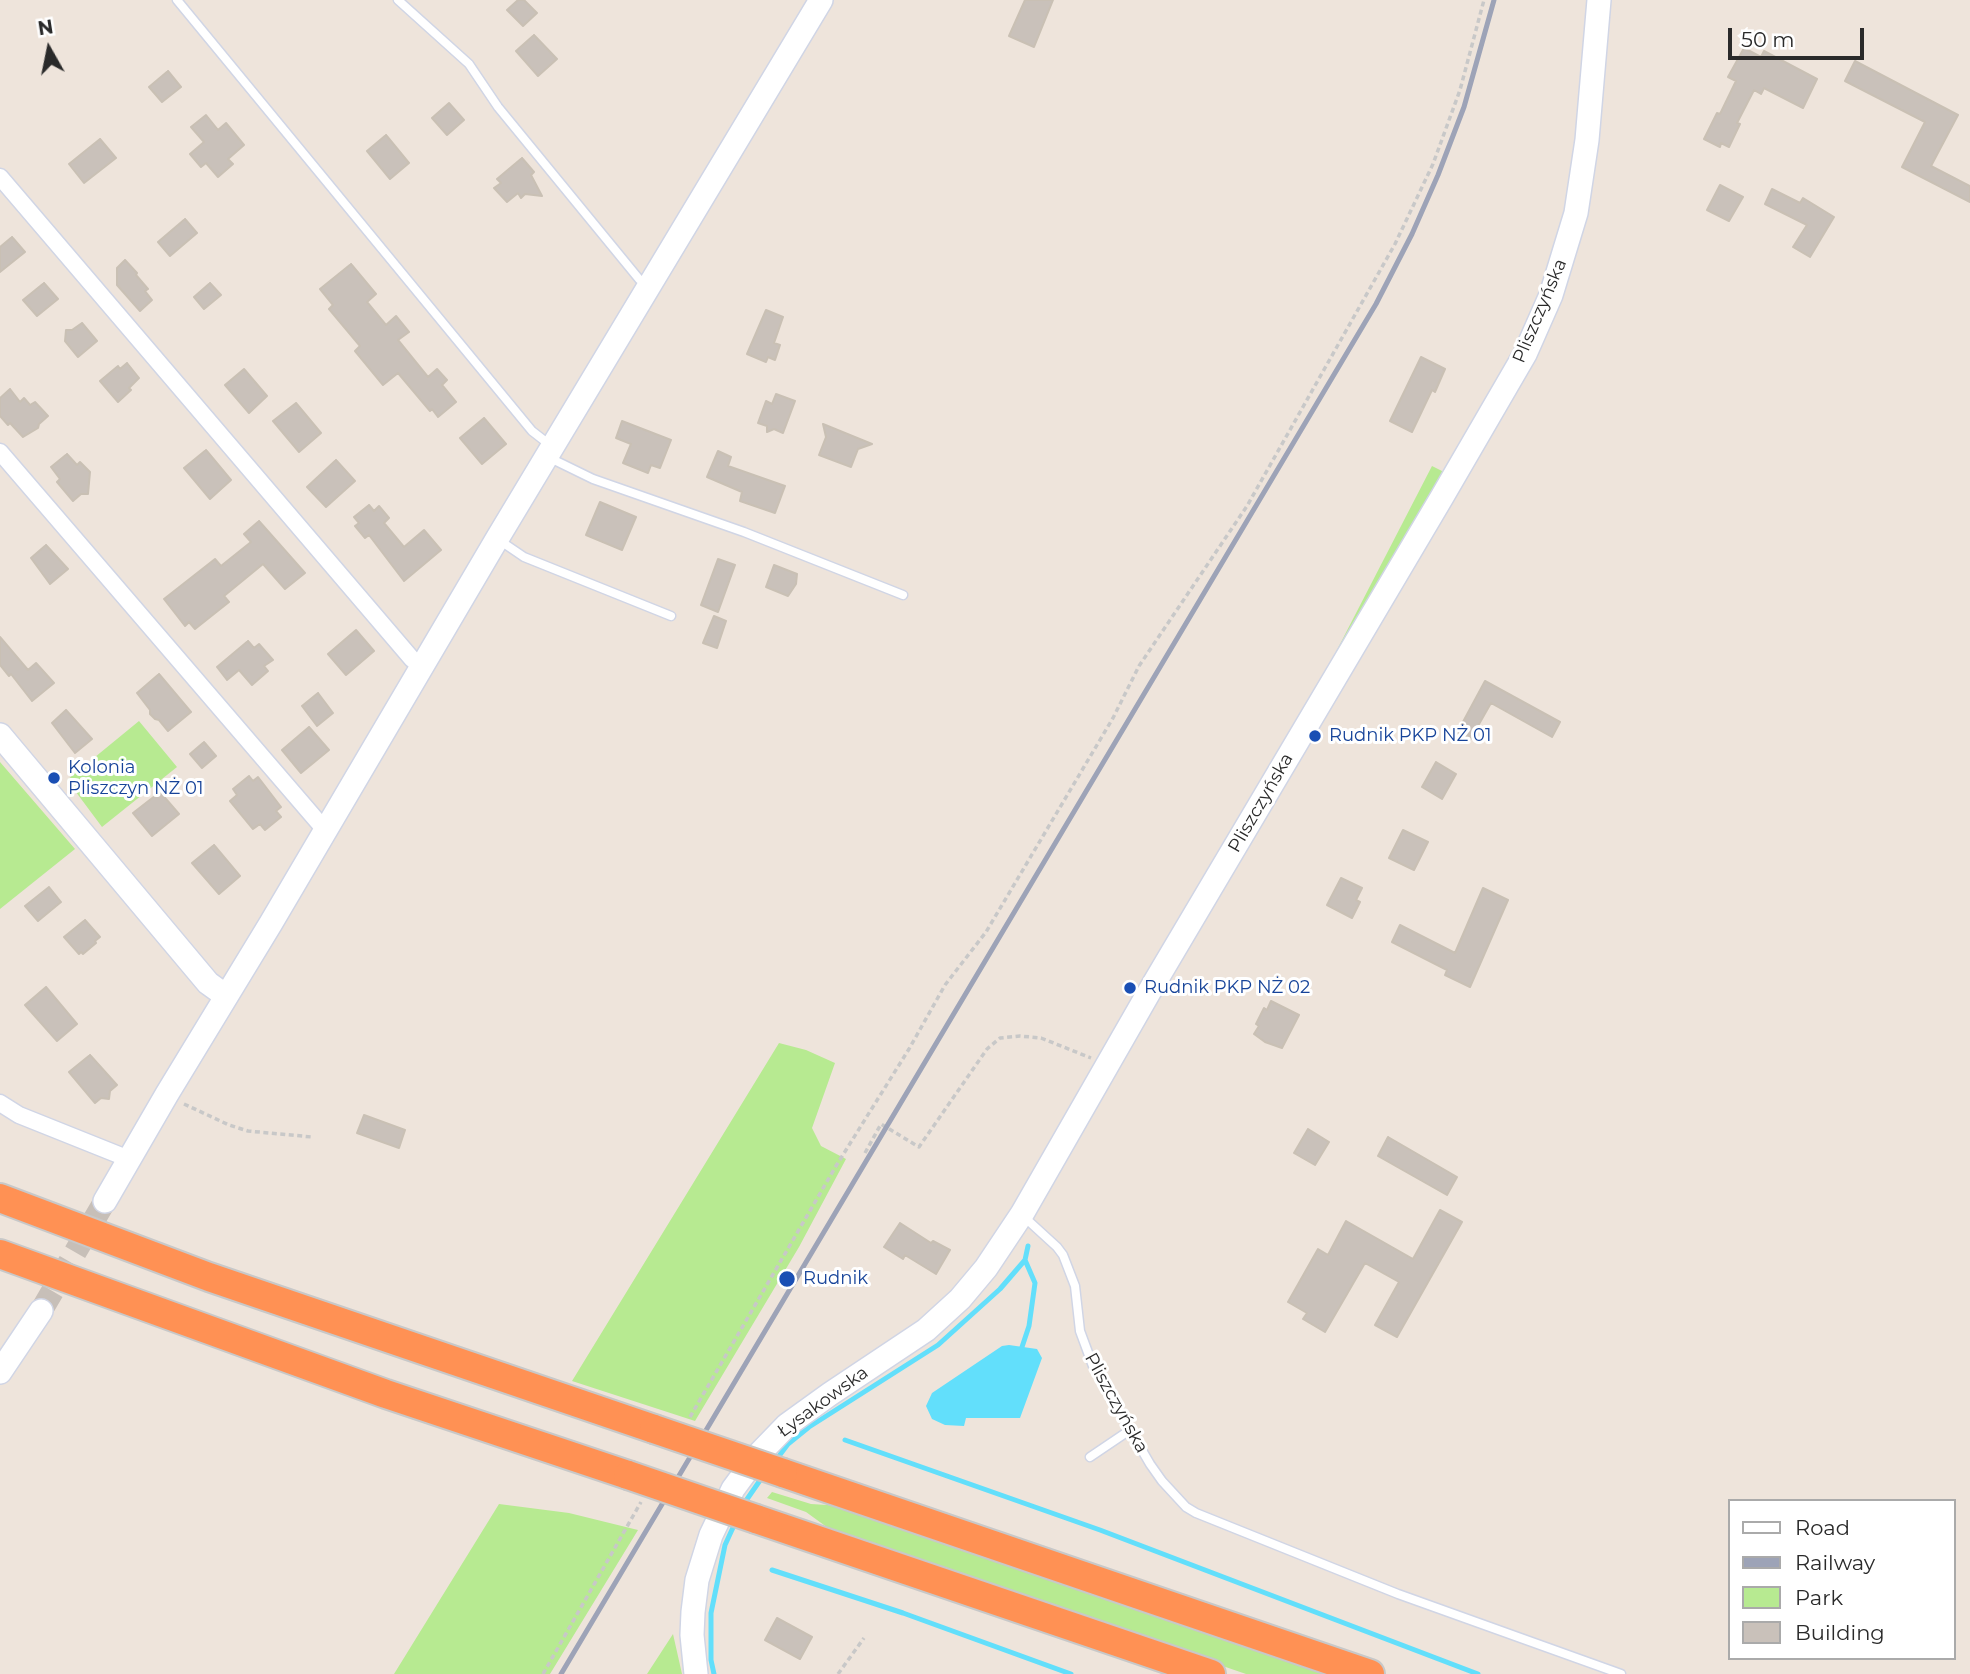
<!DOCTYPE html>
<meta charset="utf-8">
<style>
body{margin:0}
#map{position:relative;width:1970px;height:1674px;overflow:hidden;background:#eee4db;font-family:Montserrat,sans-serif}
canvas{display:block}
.legend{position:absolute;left:1728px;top:1499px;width:228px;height:161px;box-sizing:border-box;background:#fff;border:2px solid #aaa;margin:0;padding:9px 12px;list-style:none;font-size:21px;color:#2a2a2a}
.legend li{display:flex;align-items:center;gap:14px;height:35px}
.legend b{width:35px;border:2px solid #aaa}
.north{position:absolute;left:14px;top:14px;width:70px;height:70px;-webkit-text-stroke:5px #fff;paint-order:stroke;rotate:351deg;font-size:19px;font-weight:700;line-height:28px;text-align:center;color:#2a2a2a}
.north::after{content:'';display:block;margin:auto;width:24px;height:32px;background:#2a2a2a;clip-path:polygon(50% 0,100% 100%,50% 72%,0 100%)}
.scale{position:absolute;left:1728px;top:28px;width:136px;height:32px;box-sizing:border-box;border:4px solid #2a2a2a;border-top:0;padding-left:9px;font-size:21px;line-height:24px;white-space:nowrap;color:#2a2a2a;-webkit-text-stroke:5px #fff;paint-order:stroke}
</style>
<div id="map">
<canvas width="1970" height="1674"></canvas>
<ul class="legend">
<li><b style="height:9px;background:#fff"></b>Road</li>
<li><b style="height:9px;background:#9da3b7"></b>Railway</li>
<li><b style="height:19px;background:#b7ea91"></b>Park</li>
<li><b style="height:19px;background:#c9c1ba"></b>Building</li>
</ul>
<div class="north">N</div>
<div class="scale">50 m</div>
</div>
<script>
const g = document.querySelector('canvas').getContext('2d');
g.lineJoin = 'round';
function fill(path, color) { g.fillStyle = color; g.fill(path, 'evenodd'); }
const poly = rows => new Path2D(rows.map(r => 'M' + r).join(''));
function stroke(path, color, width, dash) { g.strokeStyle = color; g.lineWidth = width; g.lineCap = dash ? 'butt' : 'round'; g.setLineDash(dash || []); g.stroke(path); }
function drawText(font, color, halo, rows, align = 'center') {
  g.font = font + ' Montserrat,sans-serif'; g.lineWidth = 6; g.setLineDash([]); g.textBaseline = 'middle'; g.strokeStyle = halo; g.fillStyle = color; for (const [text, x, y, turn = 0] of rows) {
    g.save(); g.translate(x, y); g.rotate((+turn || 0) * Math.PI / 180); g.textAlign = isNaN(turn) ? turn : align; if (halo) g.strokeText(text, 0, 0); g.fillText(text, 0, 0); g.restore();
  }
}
const green = poly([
 [1432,466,1452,476,1323,677],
 [139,721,177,767,102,827,67,780],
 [0,762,75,849,0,909],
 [779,1043,806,1050,835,1063,812,1128,821,1146,846,1159,799,1247,695,1421,572,1381],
 [772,1492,811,1504,843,1506,1337,1674,1246,1674,835,1533,806,1512,767,1498],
 [499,1504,569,1513,638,1530,550,1674,394,1674],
 [673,1634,682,1674,647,1674]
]);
const water = poly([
 [1009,1345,1037,1349,1042,1358,1020,1418,966,1418,964,1426,945,1425,932,1419,926,1406,932,1393,1002,1346]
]);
const stream = poly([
 [1022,1347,1029,1326,1035,1283,1025,1260,1028,1246],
 [845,1440,1100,1530,1478,1674],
 [776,1460,788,1444,809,1427,938,1345,1000,1289,1025,1260],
 [743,1505,763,1476],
 [772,1570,903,1613,1071,1674],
 [714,1674,711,1660,711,1613,725,1545,736,1521]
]);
const building = poly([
 [518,0,524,0,537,13,523,26,507,10,518,0],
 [1025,0,1053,0,1034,47,1009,36,1025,0],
 [534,35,557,59,538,76,516,51,534,35],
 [1744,48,1761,57,1764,51,1817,79,1803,108,1764,88,1761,94,1754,90,1737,123,1740,124,1729,147,1721,143,1720,147,1704,139,1717,113,1720,114,1736,81,1728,77,1744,48],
 [1855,61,1958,115,1931,166,1970,186,1970,202,1902,167,1925,122,1845,81,1855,61],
 [168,71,181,87,162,102,149,87,168,71],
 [449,103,464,120,447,135,432,118,449,103],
 [206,115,218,130,226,123,244,145,228,159,233,164,218,177,206,163,201,167,190,154,204,142,191,127,206,115],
 [386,135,409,163,390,179,367,151,386,135],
 [100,139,116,158,84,183,69,164,100,139],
 [522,158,534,172,531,175,542,196,525,194,521,198,518,193,507,202,494,188,501,183,497,179,522,158],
 [1720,185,1743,197,1729,221,1707,210,1720,185],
 [1772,189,1800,203,1803,198,1834,217,1810,257,1793,247,1807,225,1765,204,1772,189],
 [185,219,197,233,170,256,158,242,185,219],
 [12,237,25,252,0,272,0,247,12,237],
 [125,260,137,273,136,275,148,289,145,291,152,300,140,311,117,285,117,268,125,260],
 [351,264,376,294,367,302,386,325,396,316,409,332,398,340,428,377,437,369,447,380,442,385,456,402,438,417,432,409,430,411,398,373,383,385,355,351,360,346,329,309,333,305,320,289,351,264],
 [44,283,58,299,37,316,23,300,44,283],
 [210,283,221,295,204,309,194,297,210,283],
 [766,310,783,317,774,343,780,345,775,360,768,357,766,362,747,354,766,310],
 [82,323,97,341,78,357,65,341,66,330,72,330,82,323],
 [1421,357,1445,369,1435,392,1432,390,1412,432,1390,421,1421,357],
 [127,363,139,378,129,388,131,390,118,402,100,381,118,366,120,369,127,363],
 [244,369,267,396,249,413,225,385,244,369],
 [10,389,20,402,24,398,30,405,35,402,48,416,39,424,38,428,23,437,10,423,8,425,0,416,0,398,10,389],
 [776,394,795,401,783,433,774,429,767,432,767,426,758,423,766,401,772,404,776,394],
 [296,403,321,433,299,452,273,421,296,403],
 [484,418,506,444,482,464,460,438,484,418],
 [622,421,671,440,660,468,651,465,648,473,623,463,631,444,616,438,622,421],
 [823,424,872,444,858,449,851,467,819,455,826,437,823,424],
 [206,450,231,480,210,499,184,468,206,450],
 [718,451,731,457,728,466,785,486,775,513,740,501,742,492,707,477,718,451],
 [67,454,77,465,80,462,90,472,88,494,81,494,73,501,57,482,60,479,51,467,67,454],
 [336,460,355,481,326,507,307,487,336,460],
 [600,502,636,517,622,550,586,535,600,502],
 [369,505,374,511,379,506,389,518,384,523,404,547,424,530,441,550,404,581,369,535,365,538,355,526,359,523,354,517,369,505],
 [259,521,305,573,285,589,263,564,224,596,229,602,195,629,189,622,185,626,164,599,215,559,221,566,251,542,244,534,259,521],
 [46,545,68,569,50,584,31,558,46,545],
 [718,559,735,565,718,612,701,605,718,559],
 [774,565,797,574,796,584,788,596,766,587,774,565],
 [714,616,726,621,717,648,703,643,714,616],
 [356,630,374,651,346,675,328,654,356,630],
 [0,637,28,670,36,663,54,683,32,701,11,674,9,676,0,665,0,637],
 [248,641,254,648,259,644,273,660,264,666,268,671,252,685,239,670,227,680,217,667,248,641],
 [159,674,191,712,168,731,159,720,155,719,150,714,150,710,137,693,159,674],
 [1485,681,1560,722,1552,737,1491,703,1470,740,1457,733,1485,681],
 [318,693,333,713,317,726,302,706,318,693],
 [66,710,92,739,75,753,52,723,66,710],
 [309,727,329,750,301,773,282,750,309,727],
 [204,742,216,756,202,768,190,754,204,742],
 [1436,762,1456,774,1442,799,1422,787,1436,762],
 [249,776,253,781,258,777,281,807,276,811,281,817,265,830,260,824,253,829,230,801,237,795,233,789,249,776],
 [160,792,179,814,152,836,133,813,160,792],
 [1403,830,1428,842,1414,870,1389,858,1403,830],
 [214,845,240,876,219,894,192,863,214,845],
 [1341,878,1362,888,1356,900,1360,902,1352,918,1327,905,1341,878],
 [49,887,61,902,38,921,25,906,49,887],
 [1483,888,1508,900,1470,987,1445,975,1447,970,1392,942,1400,925,1455,953,1483,888],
 [85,920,100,937,95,941,96,943,83,954,81,952,79,954,64,937,85,920],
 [46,987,77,1024,57,1041,25,1005,46,987],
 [1271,1001,1299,1015,1282,1048,1265,1042,1254,1034,1259,1026,1256,1024,1264,1008,1267,1010,1271,1001],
 [90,1055,117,1085,110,1091,109,1099,101,1098,95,1103,69,1072,90,1055],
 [364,1115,405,1130,399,1148,357,1133,364,1115],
 [1308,1129,1329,1142,1315,1165,1294,1153,1308,1129],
 [1388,1137,1457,1177,1447,1195,1378,1156,1388,1137],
 [1440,1210,1462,1222,1397,1337,1375,1325,1399,1282,1365,1263,1325,1332,1303,1319,1307,1313,1288,1302,1318,1249,1328,1255,1346,1221,1413,1259,1440,1210],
 [900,1223,931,1243,933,1241,950,1250,936,1274,905,1255,903,1259,884,1247,900,1223],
 [777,1618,812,1637,800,1659,765,1640,777,1618]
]);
const secondaryTunnel = poly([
 [41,1311,105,1201]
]);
const path = poly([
 [184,1104,229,1125,248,1131,312,1137],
 [865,1153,881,1124,919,1147,987,1049,1000,1038,1020,1036,1041,1038,1091,1058],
 [690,1417,836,1166,909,1049,945,985,986,932,1113,718,1139,666,1247,506,1395,244,1433,164,1460,90,1484,0],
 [543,1674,641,1502],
 [838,1674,864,1638]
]);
const lane = poly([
 [177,0,532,431,550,445],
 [398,0,469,64,498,107,639,279,647,284],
 [550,458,593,479,744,532,903,595],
 [499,540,524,557,671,616],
 [1022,1215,1057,1247,1063,1255,1075,1286,1080,1331,1093,1366,1150,1464,1162,1481,1186,1507,1196,1513,1398,1594,1621,1674],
 [1090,1457,1130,1430]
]);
const street = poly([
 [0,177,412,659,422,667],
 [0,452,319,823,327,829],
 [0,1103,19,1115,129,1159]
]);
const secondary = poly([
 [0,735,208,983,226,996],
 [105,1201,167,1094,271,923,497,539,821,0],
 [0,1372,41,1311],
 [696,1674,692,1635,693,1612,697,1580,711,1535,733,1489,758,1455,787,1425,830,1394,926,1330,960,1299,986,1268,1022,1214,1152,987,1442,497,1525,354,1551,295,1576,213,1587,140,1599,0]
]);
const highway = poly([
 [0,1198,209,1277,654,1429],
 [0,1254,386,1394,628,1475],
 [783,1473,1370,1674],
 [756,1519,1211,1674]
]);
const rail = poly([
 [561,1674,1376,304,1412,234,1438,175,1464,107,1494,0]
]);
const highwayBridge = poly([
 [654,1429,783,1473],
 [628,1475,756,1519]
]);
const markers = [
 [1315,736,7,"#1a4fb4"],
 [54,778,7,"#1a4fb4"],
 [1130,988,7,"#1a4fb4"],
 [787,1279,9,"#1a4fb4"]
];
const streetNames = [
 ["Pliszczyńska",1540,311,-67],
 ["Pliszczyńska",1261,803,-60],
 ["Łysakowska",823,1402,-36],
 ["Pliszczyńska",1116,1403,61]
];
const transitNames = [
 ["Rudnik PKP NŻ 01",1329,736],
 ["Kolonia",68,768],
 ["Pliszczyn NŻ 01",68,789],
 ["Rudnik PKP NŻ 02",1144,988],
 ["Rudnik",803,1279]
];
fill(green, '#b7ea91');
fill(water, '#62dffb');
stroke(stream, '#62dffb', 5);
fill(building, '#c9c1ba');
stroke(building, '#c9c0b4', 2);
stroke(secondaryTunnel, '#c7bfb8', 23, [23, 11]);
stroke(lane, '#d0d5e5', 11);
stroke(street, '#d0d5e5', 19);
stroke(secondary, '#d0d5e5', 26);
stroke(highway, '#c8c8c8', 32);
stroke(path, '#c8c8c8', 3.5, [5, 3.5]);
stroke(lane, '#fff', 8);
stroke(street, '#fff', 16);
stroke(secondary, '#fff', 23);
stroke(highway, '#ff9154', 28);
stroke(rail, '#9da3b7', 5);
stroke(highwayBridge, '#c8c8c8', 32, []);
stroke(highwayBridge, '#ff9154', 28);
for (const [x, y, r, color] of markers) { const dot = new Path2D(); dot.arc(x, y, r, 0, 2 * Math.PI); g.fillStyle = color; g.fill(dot); stroke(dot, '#fff', 2.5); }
drawText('18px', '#2a2a2a', '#fff', streetNames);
drawText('18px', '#164399', '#fff', transitNames, 'left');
</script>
